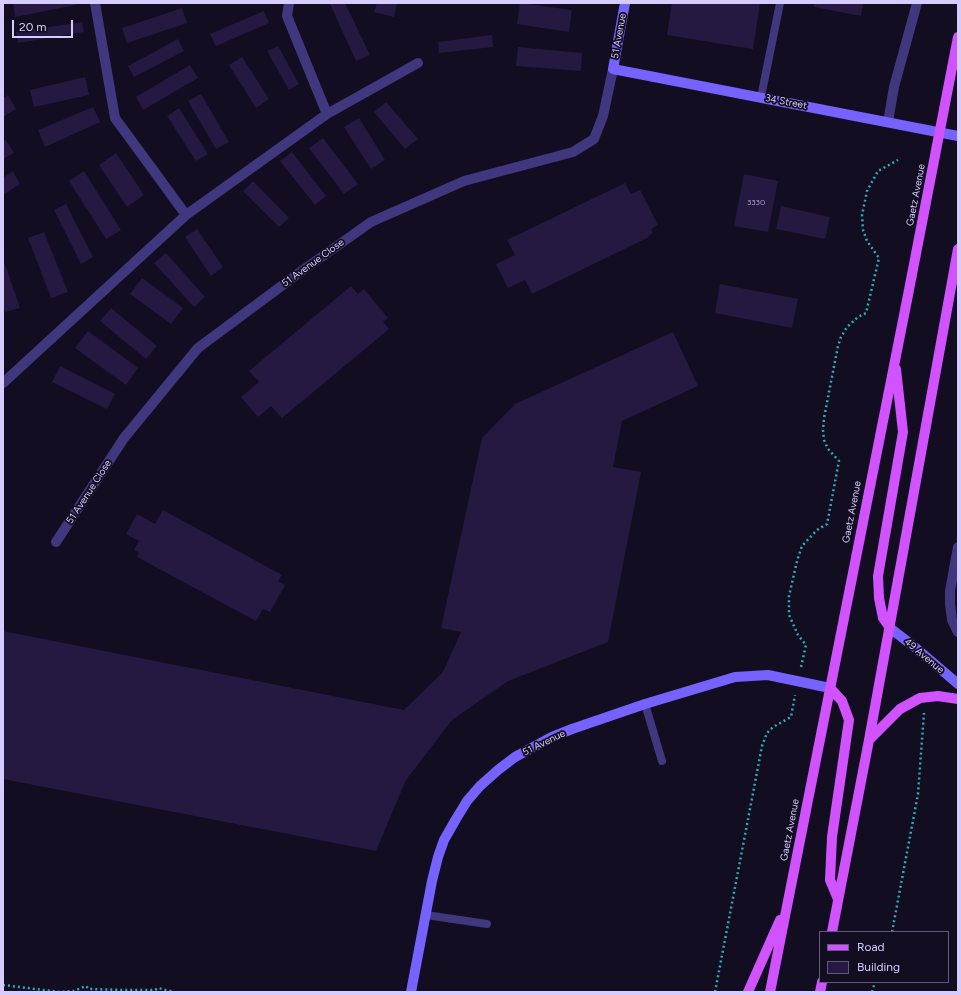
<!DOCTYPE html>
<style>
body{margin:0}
#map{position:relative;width:961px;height:995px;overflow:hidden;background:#120d20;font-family:Figtree,sans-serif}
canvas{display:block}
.frame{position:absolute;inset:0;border:4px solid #d7ccff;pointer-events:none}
.legend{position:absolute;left:819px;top:931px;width:130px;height:52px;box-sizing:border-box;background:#120d20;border:1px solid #615979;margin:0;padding:5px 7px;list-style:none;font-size:12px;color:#d7ccff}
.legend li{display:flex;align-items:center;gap:8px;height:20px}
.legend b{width:20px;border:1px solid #615979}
.scale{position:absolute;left:12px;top:20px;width:61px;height:18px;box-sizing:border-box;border:2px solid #d7ccff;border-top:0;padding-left:5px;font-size:12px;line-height:14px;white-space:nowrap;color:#d7ccff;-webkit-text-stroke:3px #120d20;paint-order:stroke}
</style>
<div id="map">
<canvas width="961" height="995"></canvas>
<div class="frame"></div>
<ul class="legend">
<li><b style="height:5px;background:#d053ff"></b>Road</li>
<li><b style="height:11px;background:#251941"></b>Building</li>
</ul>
<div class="scale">20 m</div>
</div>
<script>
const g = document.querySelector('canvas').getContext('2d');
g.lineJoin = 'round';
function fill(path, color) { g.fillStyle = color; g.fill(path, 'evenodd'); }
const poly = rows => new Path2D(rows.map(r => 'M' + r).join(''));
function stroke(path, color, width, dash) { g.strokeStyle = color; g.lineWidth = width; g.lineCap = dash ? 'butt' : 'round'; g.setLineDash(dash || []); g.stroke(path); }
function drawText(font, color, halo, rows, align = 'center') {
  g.font = font + ' Figtree,sans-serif'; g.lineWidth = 3.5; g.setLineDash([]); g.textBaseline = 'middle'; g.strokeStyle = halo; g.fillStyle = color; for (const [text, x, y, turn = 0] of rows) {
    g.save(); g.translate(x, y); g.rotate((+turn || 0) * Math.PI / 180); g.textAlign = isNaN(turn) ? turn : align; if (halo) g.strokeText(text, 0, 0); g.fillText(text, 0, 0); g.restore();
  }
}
const building = poly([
 [13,3,75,3,76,5,15,17],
 [332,3,345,3,370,55,356,61,330,4],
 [377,3,397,3,394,17,374,12],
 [520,3,572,10,569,32,517,24],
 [672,3,760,3,753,49,667,35],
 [814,3,863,3,861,16,814,7],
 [182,8,187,23,127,43,122,28],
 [264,11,269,23,216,46,210,34],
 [82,22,84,32,18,43,16,32],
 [492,35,493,47,439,53,438,42],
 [178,39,184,51,134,77,128,66],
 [278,46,299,84,289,90,267,51],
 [518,47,582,53,581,71,516,66],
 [242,57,269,99,256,108,229,65],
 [190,65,198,78,143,110,136,97],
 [85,77,89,95,34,107,30,90],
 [201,94,229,142,216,149,188,101],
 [8,95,16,109,3,117,3,98],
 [386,102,418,139,405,149,374,112],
 [93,107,100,122,45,147,38,130],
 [179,108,208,154,196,161,167,116],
 [359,118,385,160,371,169,344,127],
 [323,138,358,184,344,194,309,148],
 [6,140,14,153,3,159,3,142],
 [292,152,326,196,315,205,280,161],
 [116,153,144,195,127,207,99,165],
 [13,171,20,184,3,195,3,178],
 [84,171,121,230,106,239,69,181],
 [744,174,778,181,768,232,734,226],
 [253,181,289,218,279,227,243,191],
 [625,183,631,194,640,190,658,225,651,229,653,233,648,236,649,237,532,294,525,280,508,288,496,264,515,255,507,240],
 [66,204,93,257,81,264,54,210],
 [781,206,830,217,825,239,776,229],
 [197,229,223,267,211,276,185,237],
 [44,232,68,292,51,298,28,238],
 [166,253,205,297,194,307,154,263],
 [5,264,20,308,5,312,3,305,3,265],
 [142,278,183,308,171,324,130,294],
 [720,284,798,299,792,328,715,313],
 [351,286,358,294,364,289,388,318,383,322,389,329,282,418,271,406,258,417,241,397,259,382,249,371],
 [111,308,157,346,146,359,100,321],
 [88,331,138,368,126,385,75,348],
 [673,332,698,386,622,421,613,467,641,472,608,642,508,681,452,720,406,780,376,851,3,779,3,631,404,710,443,672,461,632,441,628,482,438,515,404],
 [60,366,115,394,107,409,52,382],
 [163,510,282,575,278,581,285,585,270,612,263,609,256,621,137,557,139,552,134,550,139,541,126,534,137,514,155,524]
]);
const path = poly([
 [801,667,806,645,798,635,789,615,789,596,797,561,802,546,817,530,827,524,839,461,828,449,824,440,823,430,824,418,838,346,841,337,847,327,858,317,866,313,879,258,867,241,863,230,862,215,867,191,878,171,898,160],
 [892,932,918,794,924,713],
 [3,985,60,992,74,991,86,986,89,989,124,990,155,990,158,988,174,992],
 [715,992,762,746,767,733,773,727,791,717,795,695],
 [872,992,875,982]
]);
const lane = poly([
 [761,97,780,3],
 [645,704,662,761],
 [426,915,487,924]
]);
const street = poly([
 [95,3,115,118,186,215],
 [289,3,287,16,327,114],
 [888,122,894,87,917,3],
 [3,383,186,215,327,114,418,63],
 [56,542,124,438,198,348,303,270,371,222,464,181,573,152,594,139,603,116,613,69],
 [958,547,950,591,950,604,952,620,958,632]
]);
const secondary = poly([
 [625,3,613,69,958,136],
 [890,628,917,649,958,684],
 [411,992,432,881,438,857,444,840,456,819,467,801,480,786,498,770,515,757,552,737,572,729,645,704,735,677,768,675,830,688]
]);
const primary = poly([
 [890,628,883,618,879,598,878,576,903,432,896,369],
 [830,688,842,701,849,720,832,837,830,880,838,899],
 [869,740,900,709,920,698,938,696,958,699],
 [832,932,869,740,958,249],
 [748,992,780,920],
 [770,992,908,295,958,37],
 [820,992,822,982]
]);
const numberNames = [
 ["3330",756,203]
];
const streetNames = [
 ["51 Avenue",619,36,-80],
 ["34 Street",786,102,11],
 ["Gaetz Avenue",916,195,-79],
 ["51 Avenue Close",313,263,-36],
 ["51 Avenue Close",89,492,-57],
 ["Gaetz Avenue",852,512,-79],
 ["49 Avenue",924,656,40],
 ["51 Avenue",544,743,-26],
 ["Gaetz Avenue",790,830,-79]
];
fill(building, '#251941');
stroke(path, '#2dacb1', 2.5, [2, 3]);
stroke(lane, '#41377f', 8);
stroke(street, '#41377f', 10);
stroke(secondary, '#7663ff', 10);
stroke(primary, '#d053ff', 10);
drawText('8px', '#aa9fd0', null, numberNames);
drawText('10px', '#d7ccff', '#120d20', streetNames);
</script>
